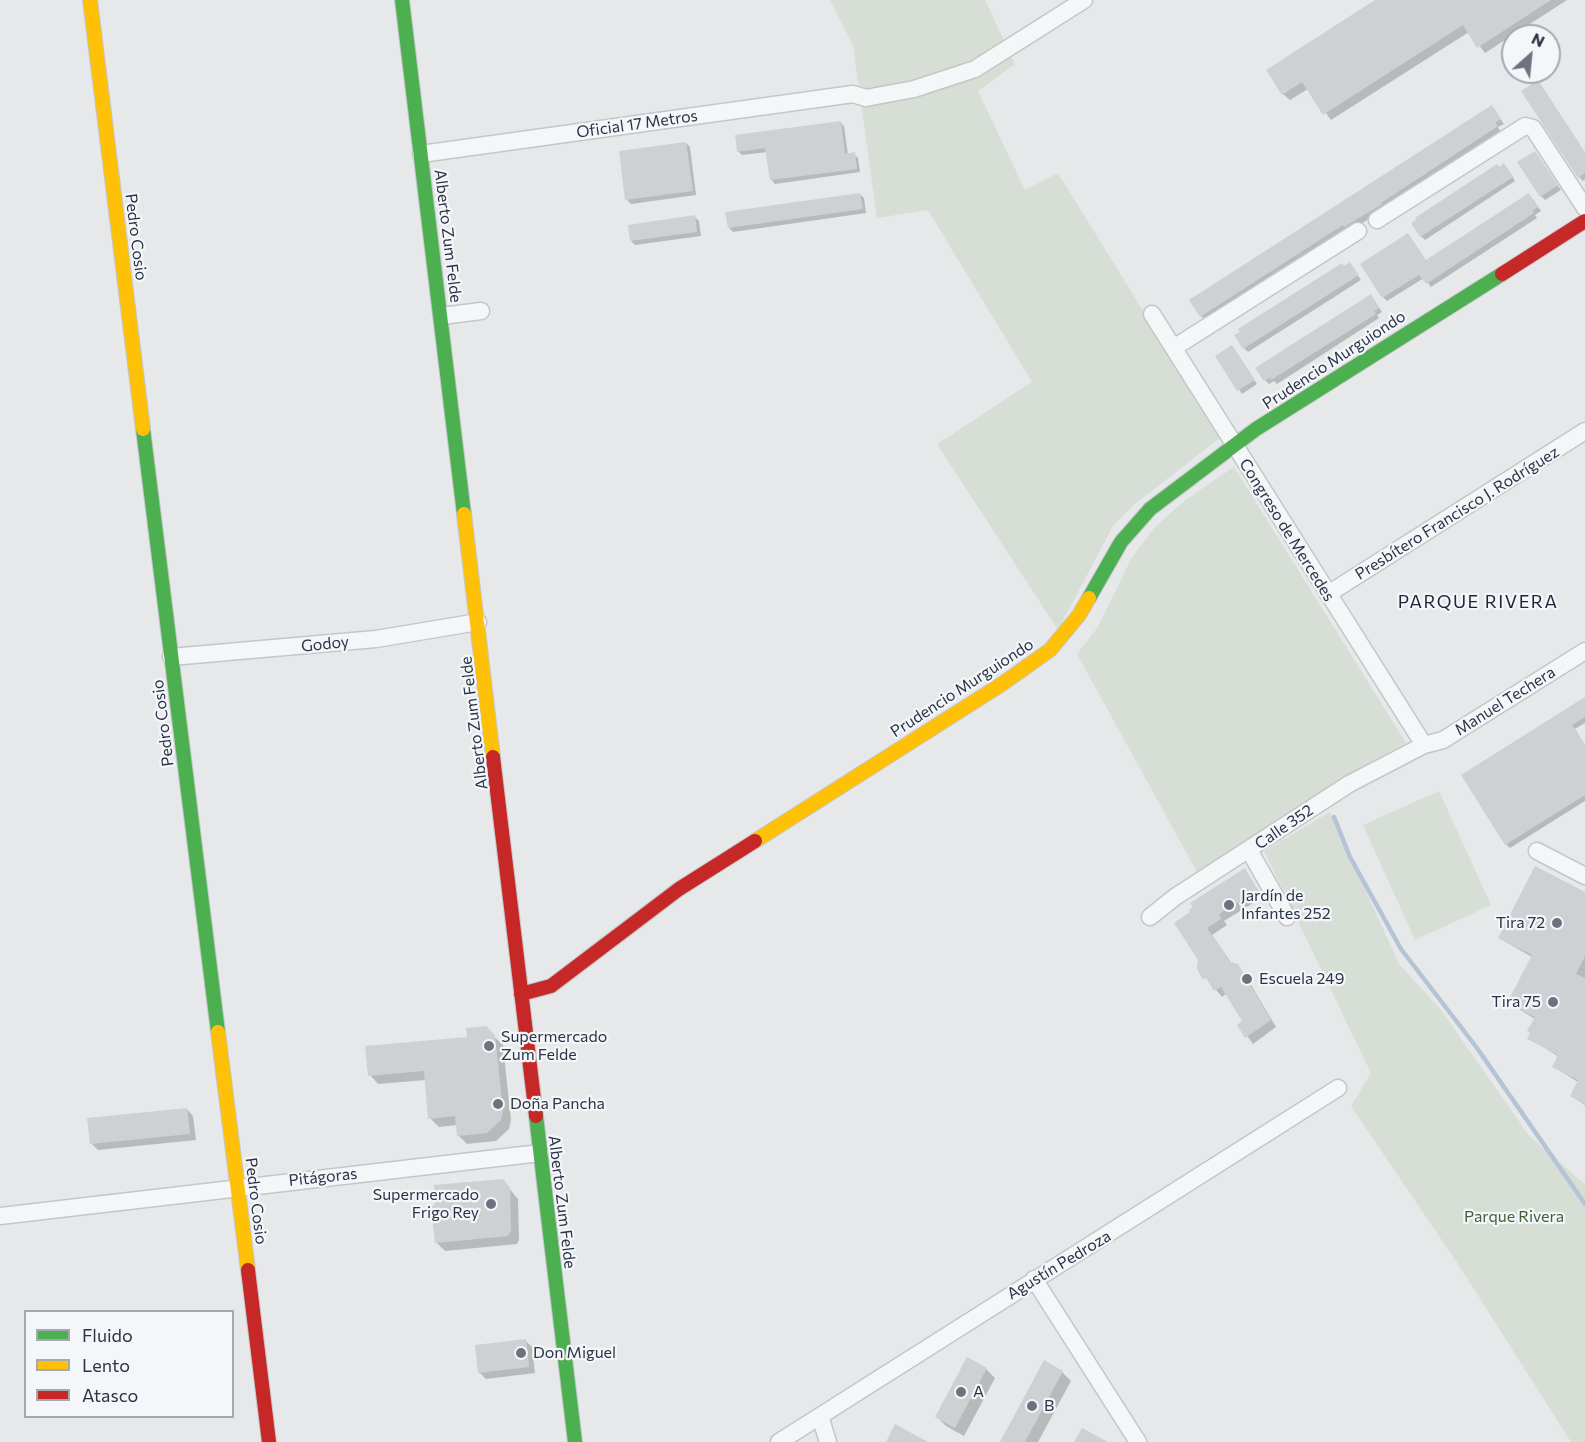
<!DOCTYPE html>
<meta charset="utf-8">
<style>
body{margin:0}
#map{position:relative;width:1585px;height:1442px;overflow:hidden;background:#e6e8ea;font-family:Commissioner,sans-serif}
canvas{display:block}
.legend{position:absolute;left:24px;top:1310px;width:210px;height:108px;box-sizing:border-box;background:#f4f6f9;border:2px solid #a4a8b1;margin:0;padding:8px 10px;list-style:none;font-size:18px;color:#2b3445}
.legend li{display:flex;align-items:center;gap:12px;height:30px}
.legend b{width:30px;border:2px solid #a4a8b1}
.north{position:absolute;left:1501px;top:24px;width:60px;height:60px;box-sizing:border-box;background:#f4f6f9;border:2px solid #a4a8b1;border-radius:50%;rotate:27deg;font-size:16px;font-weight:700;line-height:24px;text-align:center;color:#2b3445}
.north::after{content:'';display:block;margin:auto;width:21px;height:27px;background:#6c737f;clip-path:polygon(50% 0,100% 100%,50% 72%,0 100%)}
</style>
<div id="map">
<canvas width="1585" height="1442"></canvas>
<ul class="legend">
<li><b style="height:8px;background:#4caf50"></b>Fluido</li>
<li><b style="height:8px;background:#ffc107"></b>Lento</li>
<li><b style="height:8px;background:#c62828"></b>Atasco</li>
</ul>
<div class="north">N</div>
</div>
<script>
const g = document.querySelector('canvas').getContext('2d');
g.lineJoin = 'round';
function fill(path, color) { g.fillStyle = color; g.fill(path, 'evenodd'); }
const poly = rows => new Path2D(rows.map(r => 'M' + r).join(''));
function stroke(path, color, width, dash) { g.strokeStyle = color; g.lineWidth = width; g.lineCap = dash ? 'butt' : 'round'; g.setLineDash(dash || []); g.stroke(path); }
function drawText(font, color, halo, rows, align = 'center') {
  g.font = font + ' Commissioner,sans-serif'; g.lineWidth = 4.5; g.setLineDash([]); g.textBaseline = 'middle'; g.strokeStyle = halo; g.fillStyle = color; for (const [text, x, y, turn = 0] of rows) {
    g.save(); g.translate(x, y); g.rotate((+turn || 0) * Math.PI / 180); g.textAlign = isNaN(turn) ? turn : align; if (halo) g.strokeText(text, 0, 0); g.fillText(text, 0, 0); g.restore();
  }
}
const green = poly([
 [830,0,985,0,1015,64,978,91,1025,190,1058,173,1219,434,1220,438,1132,506,1113,526,1058,630,937,444,1032,382,928,210,877,218,853,45],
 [1234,467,1406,743,1350,773,1197,872,1077,654,1098,627,1131,559,1154,528,1184,501],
 [1439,791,1491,905,1415,940,1363,825],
 [1330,812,1399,964,1441,1010,1530,1137,1585,1184,1585,1442,1571,1442,1458,1264,1351,1106,1371,1073,1264,851]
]);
const shadow = poly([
 [1378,0,1567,0,1485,53,1469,32,1331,120,1308,89,1290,100,1283,94],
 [1492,107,1504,124,1498,127,1500,131,1384,207,1385,209,1205,320,1201,316,1191,301],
 [840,122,844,126,848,155,854,154,858,158,860,172,775,184,771,179,768,152,742,155,738,151],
 [686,143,690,147,696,195,631,204,627,200],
 [1535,153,1561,190,1545,200,1541,196],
 [1585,153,1585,179,1583,181,1579,177],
 [1499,168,1508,169,1515,181,1425,240,1421,236],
 [860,194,864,198,866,213,733,232,729,228],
 [1533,199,1541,211,1535,215,1537,218,1431,287,1424,278,1387,301,1383,297,1426,261],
 [695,217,699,221,701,236,635,245,631,241],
 [1345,267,1353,268,1361,280,1248,352,1244,348,1242,332],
 [1374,300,1382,312,1377,315,1379,318,1277,384,1274,381,1269,384,1265,380,1257,368],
 [1235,351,1257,384,1242,394,1217,357],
 [1585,699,1585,723,1575,729,1585,745,1585,801,1510,848,1506,844],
 [1244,870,1263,897,1224,921,1227,925,1212,935,1232,964,1244,973,1276,1027,1253,1044,1239,1025,1244,1021,1227,993,1222,997,1199,969,1199,959,1176,924],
 [1585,894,1585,1105,1571,1096,1578,1082,1554,1067,1559,1057,1529,1038,1535,1019,1509,1003,1532,957,1499,938],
 [485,1028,503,1045,511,1120,509,1129,496,1141,467,1144,458,1135,457,1125,439,1127,430,1118,426,1080,378,1084,370,1075,469,1038],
 [187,1109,193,1116,196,1140,98,1150,92,1144],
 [502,1180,518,1199,519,1240,517,1244,445,1251,436,1242],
 [525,1340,532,1347,535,1373,486,1379,479,1372],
 [986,1369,995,1378,964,1436,946,1426,937,1417],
 [1062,1372,1071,1381,1038,1442,1002,1442]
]);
const stream = poly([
 [1334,817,1350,857,1401,949,1477,1048,1585,1204]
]);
const building = poly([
 [1375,0,1551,0,1477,48,1463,25,1323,115,1302,82,1282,95,1266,70],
 [1538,80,1585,152,1585,173,1578,178,1521,91],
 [1492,105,1501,119,1495,123,1498,126,1381,203,1382,204,1344,227,1343,225,1200,317,1189,300],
 [841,121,845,154,855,152,857,169,770,180,765,148,737,152,735,135],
 [686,142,693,191,625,200,619,151],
 [1535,151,1558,185,1540,197,1517,162],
 [1504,163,1513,177,1420,237,1411,223,1416,220,1415,218,1497,164,1499,167],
 [860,193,863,209,728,228,725,212],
 [1529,193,1538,207,1532,211,1534,213,1426,284,1419,275,1382,298,1360,264,1408,233,1426,260],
 [695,215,697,232,630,241,628,225],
 [1350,262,1359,275,1243,349,1234,335,1240,332,1238,329,1342,263,1344,266],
 [1371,294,1379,308,1374,311,1376,314,1271,380,1270,378,1264,381,1255,368],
 [1232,345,1255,380,1237,391,1215,356],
 [1585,697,1585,717,1572,725,1585,745,1585,795,1505,845,1461,775],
 [1535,866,1585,892,1585,956,1576,974,1585,978,1585,1104,1570,1096,1578,1080,1552,1067,1558,1055,1527,1039,1530,1033,1527,1031,1535,1017,1507,1003,1532,955,1498,938],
 [1245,868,1258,890,1219,914,1221,919,1207,928,1230,962,1238,964,1271,1020,1245,1038,1237,1025,1242,1021,1221,987,1214,991,1206,978,1203,980,1197,969,1198,960,1174,923,1190,912,1189,910,1193,907,1190,903],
 [486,1026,495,1035,503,1111,501,1120,487,1133,457,1136,455,1116,428,1119,424,1071,368,1076,365,1046,467,1037,466,1028],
 [187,1108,190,1134,90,1144,87,1118],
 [503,1179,510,1188,511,1231,508,1236,435,1243,431,1207,435,1204,434,1185],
 [526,1339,529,1367,478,1373,475,1345],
 [967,1357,987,1368,955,1428,935,1417],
 [1044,1360,1063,1371,1025,1442,1000,1442],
 [895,1424,928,1442,886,1442],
 [1082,1428,1108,1442,1074,1442]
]);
const street = poly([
 [421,154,853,94,866,98,914,89,975,69,1084,0],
 [1377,220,1525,126,1533,128,1585,208],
 [1152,314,1424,745],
 [442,316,481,311],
 [1175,347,1358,231],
 [1328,594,1585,431],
 [171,657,376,639,478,622],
 [1249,850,1287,917],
 [1537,851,1585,876],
 [1150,917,1175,897,1349,784,1424,745,1443,740,1585,651],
 [0,1216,540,1153],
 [1034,1279,1138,1442],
 [820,1416,828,1442],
 [779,1442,1338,1088]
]);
const fast = poly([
 [402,0,464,514],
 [143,429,218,1032],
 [1089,598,1121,542,1150,509,1256,429,1502,274],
 [536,1116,575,1442]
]);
const slow = poly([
 [90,0,143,429],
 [464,514,493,757],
 [755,841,1002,684,1050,650,1079,615,1089,598],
 [218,1032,248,1270]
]);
const jam = poly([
 [1502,274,1585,221],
 [493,757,536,1116],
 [521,994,551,986,679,889,755,841],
 [248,1270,269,1442]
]);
const markers = [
 [1229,905,6,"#6c737f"],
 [1557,923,6,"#6c737f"],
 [1247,979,6,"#6c737f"],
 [1553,1002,6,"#6c737f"],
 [489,1046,6,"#6c737f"],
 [498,1104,6,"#6c737f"],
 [491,1204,6,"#6c737f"],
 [521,1353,6,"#6c737f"],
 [961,1392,6,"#6c737f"],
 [1032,1406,6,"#6c737f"]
];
const streetNames = [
 ["Oficial 17 Metros",637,124,-8],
 ["Alberto Zum Felde",448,236,83],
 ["Pedro Cosio",136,237,83],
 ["Prudencio Murguiondo",1334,360,-33],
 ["Presbítero Francisco J. Rodríguez",1457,513,-32],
 ["Congreso de Mercedes",1287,530,58],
 ["Godoy",325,644,-6],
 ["Prudencio Murguiondo",962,688,-33],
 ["Manuel Techera",1505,701,-32],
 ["Pedro Cosio",163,723,-97],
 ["Alberto Zum Felde",474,723,-97],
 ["Calle 352",1284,827,-34],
 ["Pitágoras",323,1177,-6],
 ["Pedro Cosio",256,1201,83],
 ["Alberto Zum Felde",562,1202,83],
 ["Agustín Pedroza",1059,1265,-31]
];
const poiNames = [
 ["Jardín de",1241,896],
 ["Infantes 252",1241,914],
 ["Tira 72",1545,923,"right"],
 ["Escuela 249",1259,979],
 ["Tira 75",1541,1002,"right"],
 ["Supermercado",501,1037],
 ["Zum Felde",501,1055],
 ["Doña Pancha",510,1104],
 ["Supermercado",479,1195,"right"],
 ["Frigo Rey",479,1213,"right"],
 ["Don Miguel",533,1353],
 ["A",973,1392],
 ["B",1044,1406]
];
const parkNames = [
 ["Parque Rivera",1514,1217]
];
const neighbourhoodNames = [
 ["PARQUE RIVERA",1478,602]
];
fill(green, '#d6ded6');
fill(shadow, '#0003');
stroke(stream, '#b4c4d5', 4.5);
fill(building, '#ced0d3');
stroke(street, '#c4c6c8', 19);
stroke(fast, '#c4c6c8', 16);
stroke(slow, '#c4c6c8', 16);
stroke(jam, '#c4c6c8', 16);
stroke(street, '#f5f6f7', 16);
stroke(fast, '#4caf50', 14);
stroke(slow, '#ffc107', 14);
stroke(jam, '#c62828', 14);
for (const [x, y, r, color] of markers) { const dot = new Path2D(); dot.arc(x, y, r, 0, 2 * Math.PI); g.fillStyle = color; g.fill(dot); stroke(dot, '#f4f6f9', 2); }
drawText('16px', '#2b3445', '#f4f6f9', streetNames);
drawText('16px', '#2b3445', '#f4f6f9', poiNames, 'left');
drawText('16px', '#3f6138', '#f4f6f9', parkNames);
g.letterSpacing = '1.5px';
drawText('18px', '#1d2536', '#f4f6f9', neighbourhoodNames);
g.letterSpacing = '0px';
</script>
